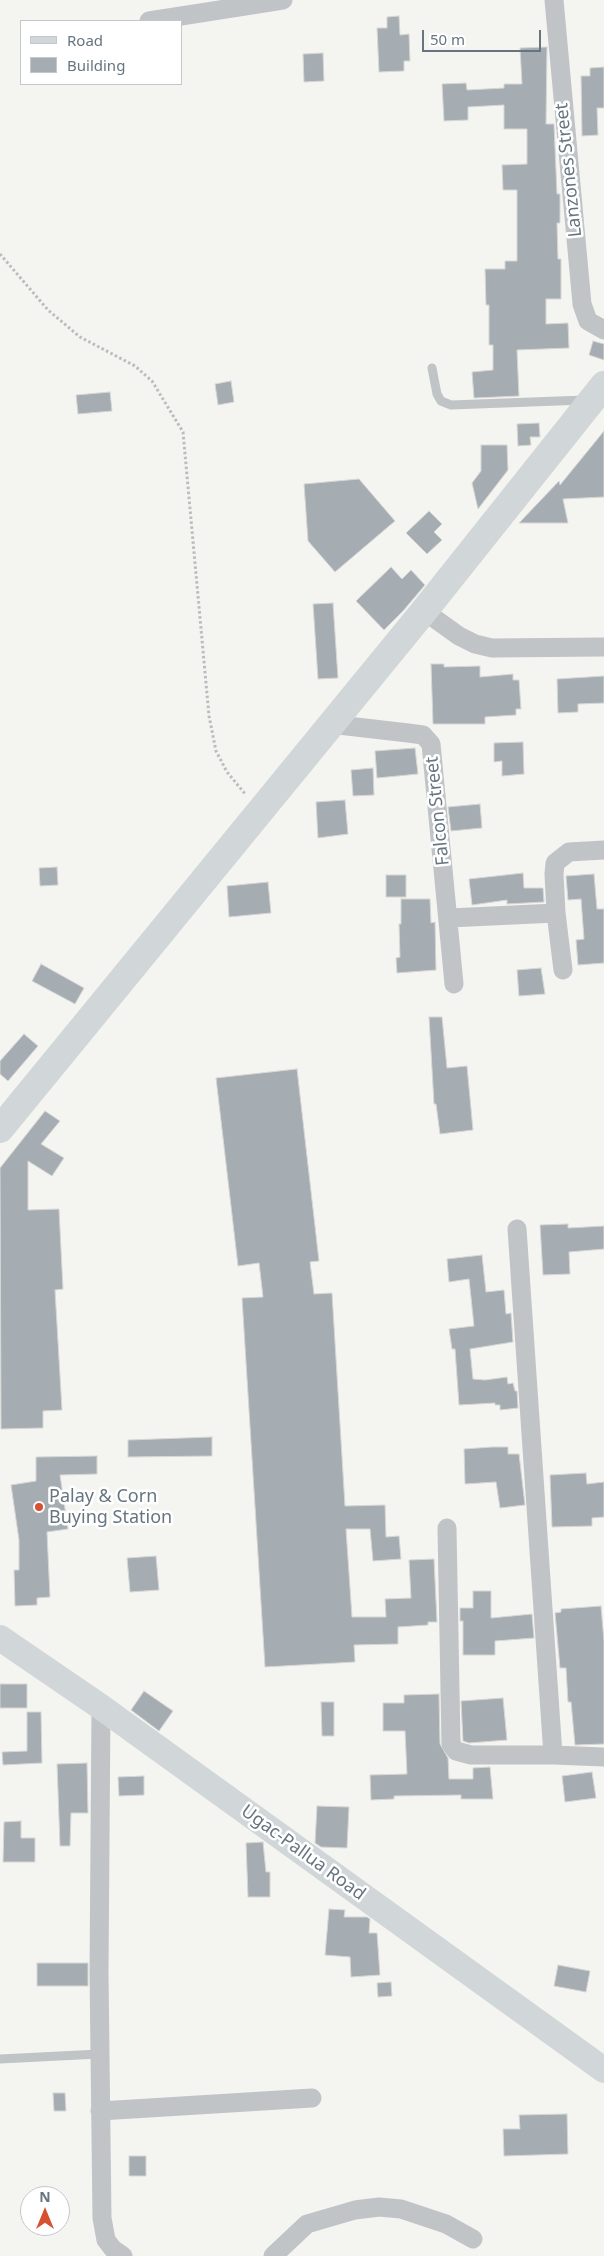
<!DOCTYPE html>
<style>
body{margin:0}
#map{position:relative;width:604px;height:2256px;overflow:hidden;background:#f4f4f1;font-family:"Noto Sans",sans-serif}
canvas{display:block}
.legend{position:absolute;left:20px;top:20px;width:162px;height:65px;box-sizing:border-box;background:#fff;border:1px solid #c2c8cc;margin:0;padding:6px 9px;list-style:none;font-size:15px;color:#667580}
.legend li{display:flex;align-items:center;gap:10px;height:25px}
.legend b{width:25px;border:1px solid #c2c8cc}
.north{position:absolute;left:20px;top:2186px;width:50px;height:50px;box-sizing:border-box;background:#fff;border:1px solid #c2c8cc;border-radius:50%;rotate:0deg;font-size:14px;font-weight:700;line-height:20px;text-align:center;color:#667580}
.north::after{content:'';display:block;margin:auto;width:18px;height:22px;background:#d55130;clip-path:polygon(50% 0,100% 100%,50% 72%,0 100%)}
.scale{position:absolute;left:422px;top:30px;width:119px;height:22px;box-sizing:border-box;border:2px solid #667580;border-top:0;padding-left:6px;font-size:15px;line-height:18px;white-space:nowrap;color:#667580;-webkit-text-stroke:4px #fff;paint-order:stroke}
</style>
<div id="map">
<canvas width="604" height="2256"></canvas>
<ul class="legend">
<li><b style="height:6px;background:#d1d6d9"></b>Road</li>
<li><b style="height:14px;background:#a6adb2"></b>Building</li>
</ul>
<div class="north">N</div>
<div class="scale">50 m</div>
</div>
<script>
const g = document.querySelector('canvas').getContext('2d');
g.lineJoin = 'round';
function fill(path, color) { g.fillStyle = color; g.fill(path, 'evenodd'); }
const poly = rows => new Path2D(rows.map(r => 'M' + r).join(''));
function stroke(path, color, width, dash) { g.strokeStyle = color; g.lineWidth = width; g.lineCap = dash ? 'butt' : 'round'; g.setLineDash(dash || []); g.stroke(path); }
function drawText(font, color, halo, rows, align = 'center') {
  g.font = font + ' "Noto Sans",sans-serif'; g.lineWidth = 5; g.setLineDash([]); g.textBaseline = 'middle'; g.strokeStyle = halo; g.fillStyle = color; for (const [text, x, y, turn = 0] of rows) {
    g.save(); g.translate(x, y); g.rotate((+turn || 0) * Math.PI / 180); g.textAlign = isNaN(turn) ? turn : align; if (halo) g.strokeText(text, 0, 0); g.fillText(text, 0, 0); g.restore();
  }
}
const building = poly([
 [399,16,400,35,409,34,410,61,404,61,404,71,379,72,377,28,387,28,387,17,399,16],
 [547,47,546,124,554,124,557,194,560,194,560,223,557,223,558,259,561,259,561,299,546,299,546,324,568,323,569,348,517,350,519,396,474,398,472,372,493,370,493,345,489,345,489,305,486,305,485,269,505,269,505,261,517,261,517,190,503,190,502,165,527,164,527,129,504,129,504,105,468,107,468,120,444,121,442,84,466,83,467,90,504,88,504,84,522,84,520,48,547,47],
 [323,53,324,81,304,82,303,54,323,53],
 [604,67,604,108,597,108,598,135,582,136,581,76,590,76,590,68,604,67],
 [593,341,604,344,604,360,589,355,593,341],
 [231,381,234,402,218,405,215,384,231,381],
 [110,392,112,411,78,414,76,395,110,392],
 [539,423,540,437,530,437,531,445,518,446,517,424,539,423],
 [604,431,604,497,563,499,568,523,519,523,559,481,560,485,604,431],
 [481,445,507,445,508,470,478,509,472,483,481,471,481,445],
 [359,479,395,521,335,572,308,541,304,484,359,479],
 [429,511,442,524,434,532,442,540,427,554,406,533,429,511],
 [391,567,402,579,411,570,425,585,403,611,384,630,356,601,391,567],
 [333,603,338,678,318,679,313,604,333,603],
 [431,664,444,664,444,667,480,666,480,677,513,674,513,680,519,680,521,709,516,709,516,715,485,717,485,724,433,724,431,664],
 [604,676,604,703,578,704,578,712,558,713,557,679,604,676],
 [523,742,524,774,502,776,502,761,494,762,494,743,523,742],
 [415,748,418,774,377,778,375,751,415,748],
 [373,768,374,795,353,796,351,770,373,768],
 [345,800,348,834,318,838,316,802,345,800],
 [480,804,482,828,451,831,448,807,480,804],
 [57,867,58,885,40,886,39,868,57,867],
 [523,873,524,888,543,888,544,902,507,904,507,900,472,905,469,879,523,873],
 [594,874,597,909,604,909,604,963,578,965,576,940,584,939,581,899,568,900,566,876,594,874],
 [386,875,406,875,406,897,386,897,386,875],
 [268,882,271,913,229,917,227,886,268,882],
 [401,899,430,899,431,923,435,922,436,970,397,973,396,958,400,957,399,924,401,924,401,899],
 [41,964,84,988,75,1004,32,981,41,964],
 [541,968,545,994,519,996,517,970,541,968],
 [429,1017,442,1017,447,1068,467,1066,473,1130,440,1134,436,1104,434,1104,429,1017],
 [24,1034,38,1046,8,1081,0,1074,0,1061,24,1034],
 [297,1069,319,1261,310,1262,314,1294,332,1293,345,1506,385,1505,386,1537,399,1536,401,1559,373,1561,370,1529,346,1529,352,1617,386,1617,385,1599,411,1598,409,1560,434,1559,437,1622,428,1622,428,1625,398,1627,398,1644,354,1645,355,1662,265,1667,242,1298,263,1297,259,1263,238,1266,216,1078,297,1069],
 [45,1111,60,1121,41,1144,64,1158,52,1176,28,1161,28,1210,59,1209,63,1289,55,1290,62,1410,43,1411,43,1428,1,1429,0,1168,45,1111],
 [568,1224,568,1228,604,1226,604,1249,569,1252,570,1274,543,1275,540,1225,568,1224],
 [482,1255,486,1292,504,1290,506,1314,511,1313,513,1342,470,1349,473,1379,485,1380,507,1377,508,1384,513,1383,515,1391,517,1391,518,1408,500,1410,500,1405,495,1405,495,1403,459,1405,455,1349,452,1349,449,1329,474,1326,469,1279,449,1282,447,1259,482,1255],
 [212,1437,212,1456,128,1457,128,1440,212,1437],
 [492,1447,508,1447,508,1454,519,1454,525,1505,500,1508,496,1482,465,1484,464,1449,492,1447],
 [97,1456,97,1474,60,1475,68,1529,47,1532,50,1597,37,1598,37,1605,15,1606,14,1570,19,1570,19,1540,11,1485,36,1481,36,1457,97,1456],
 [586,1473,587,1484,604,1482,604,1517,592,1518,592,1526,552,1527,550,1475,586,1473],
 [156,1556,159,1590,130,1592,127,1558,156,1556],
 [473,1591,491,1591,491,1618,532,1614,534,1638,495,1641,495,1655,463,1655,463,1621,460,1621,460,1608,473,1608,473,1591],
 [601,1606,604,1641,604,1744,575,1745,571,1702,568,1702,566,1668,560,1668,555,1613,561,1612,561,1609,601,1606],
 [0,1684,27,1684,27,1708,0,1708,0,1684],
 [144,1691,173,1711,159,1731,131,1710,144,1691],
 [439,1694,440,1744,448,1758,449,1779,473,1779,473,1768,490,1767,493,1799,461,1799,461,1795,394,1796,394,1799,371,1800,370,1775,407,1774,405,1731,383,1731,383,1703,404,1703,404,1695,439,1694],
 [503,1698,507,1740,469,1743,463,1741,461,1701,503,1698],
 [321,1702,334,1702,334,1736,322,1736,321,1702],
 [27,1712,41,1712,42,1763,3,1765,2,1752,27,1751,27,1712],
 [87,1763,88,1813,71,1813,70,1846,60,1846,57,1764,87,1763],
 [592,1772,596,1798,565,1802,562,1776,592,1772],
 [144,1776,144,1795,119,1796,118,1777,144,1776],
 [317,1806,349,1807,347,1848,321,1847,315,1843,317,1806],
 [21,1821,21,1838,35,1838,35,1862,3,1862,4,1822,21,1821],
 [263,1842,266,1872,270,1872,270,1897,248,1897,246,1843,263,1842],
 [329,1909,345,1910,344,1917,367,1917,370,1919,369,1933,377,1933,380,1975,351,1977,350,1957,325,1955,329,1909],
 [37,1963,88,1963,88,1986,37,1986,37,1963],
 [558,1965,590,1971,586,1992,554,1986,558,1965],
 [391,1982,392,1996,378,1997,377,1983,391,1982],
 [53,2093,65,2093,66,2111,54,2111,53,2093],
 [567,2114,568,2154,504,2156,503,2129,520,2129,519,2115,567,2114],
 [129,2156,146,2156,146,2176,129,2176,129,2156]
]);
const path = poly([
 [0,254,48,310,80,337,135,366,152,381,183,432,209,716,216,751,227,772,246,795]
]);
const lane = poly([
 [432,368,437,394,441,401,451,405,585,400],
 [0,2059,99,2054]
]);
const street = poly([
 [554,0,582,304,588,321,604,330],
 [149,21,283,0],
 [424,611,459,636,475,644,492,648,604,647],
 [330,724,408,733,423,735,431,744,454,984],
 [449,918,556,913],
 [563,970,556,913,554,874,555,863,569,852,604,850],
 [517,1229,553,1755],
 [447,1528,451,1744,456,1751,471,1755,553,1755,604,1757],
 [101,1707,99,1973,102,2218,106,2240,113,2249,123,2256],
 [100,2111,312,2098],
 [273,2256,307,2224,355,2210,379,2207,401,2209,446,2224,473,2239]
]);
const secondary = poly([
 [0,1638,101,1707,604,2070]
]);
const highway = poly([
 [0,1129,424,611,604,385]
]);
const markers = [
 [39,1507,5,"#d55130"]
];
const streetNames = [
 ["Lanzones Street",569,170,-96],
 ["Falcon Street",438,811,-96],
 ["Ugac-Pallua Road",303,1853,36]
];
const poiNames = [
 ["Palay & Corn",49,1497],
 ["Buying Station",49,1518]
];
fill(building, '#a6adb2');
stroke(building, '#d6d6d4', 1);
stroke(path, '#babcbe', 3, [2.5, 2.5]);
stroke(lane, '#c0c4c7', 9);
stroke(street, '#c0c4c7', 19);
stroke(secondary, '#d1d6d9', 26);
stroke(highway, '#d1d6d9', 28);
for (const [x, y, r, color] of markers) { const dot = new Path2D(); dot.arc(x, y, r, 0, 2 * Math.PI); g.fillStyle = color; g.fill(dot); stroke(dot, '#fff', 2); }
drawText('18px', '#667580', '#fff', streetNames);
drawText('18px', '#667580', '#fff', poiNames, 'left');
</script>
